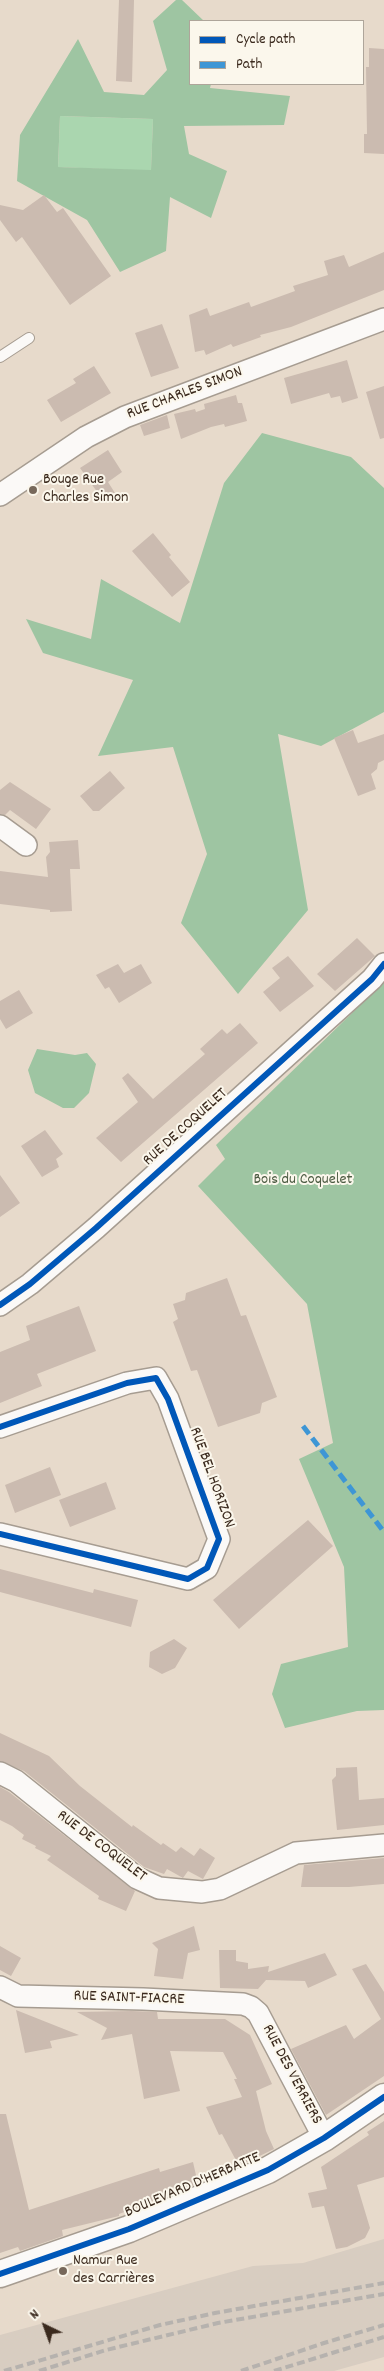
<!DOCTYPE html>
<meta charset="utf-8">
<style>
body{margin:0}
#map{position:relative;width:384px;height:2371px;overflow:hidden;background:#e7dacb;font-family:Dekko,sans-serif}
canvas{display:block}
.legend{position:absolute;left:189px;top:20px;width:175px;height:65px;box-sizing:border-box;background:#fbf7ec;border:1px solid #aea59a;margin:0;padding:6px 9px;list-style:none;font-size:15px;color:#3b2a1e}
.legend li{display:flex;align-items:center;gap:10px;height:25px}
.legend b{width:25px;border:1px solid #aea59a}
.north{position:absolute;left:20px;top:2301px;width:50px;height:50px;-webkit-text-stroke:4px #fbf7ec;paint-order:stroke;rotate:318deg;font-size:14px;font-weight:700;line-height:20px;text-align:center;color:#3b2a1e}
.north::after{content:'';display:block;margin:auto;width:18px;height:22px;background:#3b2a1e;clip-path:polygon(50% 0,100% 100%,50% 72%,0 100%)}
</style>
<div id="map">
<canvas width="384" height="2371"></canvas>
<ul class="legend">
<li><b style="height:6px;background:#0057b8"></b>Cycle path</li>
<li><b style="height:6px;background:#3e96d5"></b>Path</li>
</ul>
<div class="north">N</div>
</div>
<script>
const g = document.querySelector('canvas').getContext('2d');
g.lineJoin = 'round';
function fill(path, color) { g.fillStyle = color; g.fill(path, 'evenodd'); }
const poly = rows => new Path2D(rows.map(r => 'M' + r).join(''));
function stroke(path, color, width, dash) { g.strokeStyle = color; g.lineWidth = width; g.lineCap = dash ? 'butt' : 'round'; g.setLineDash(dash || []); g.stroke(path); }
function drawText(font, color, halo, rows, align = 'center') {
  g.font = font + ' Dekko,sans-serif'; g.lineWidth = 4; g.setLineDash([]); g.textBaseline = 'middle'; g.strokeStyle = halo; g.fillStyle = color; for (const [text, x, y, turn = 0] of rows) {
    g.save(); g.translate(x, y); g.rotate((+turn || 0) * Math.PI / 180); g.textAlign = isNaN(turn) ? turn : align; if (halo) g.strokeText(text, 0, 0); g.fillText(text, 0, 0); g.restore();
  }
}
const industrial = poly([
 [384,2239,384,2357,334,2371,0,2371,0,2335,253,2266,303,2263]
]);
const green = poly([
 [60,116,153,119,151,171,58,167]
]);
const forest = poly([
 [176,0,182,0,204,21,190,21,190,84,211,84,210,88,290,96,284,125,184,126,189,154,227,171,211,218,170,197,166,251,120,272,87,220,17,181,20,135,78,39,104,92,144,95,167,70,153,21],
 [60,116,153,119,151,170,58,167],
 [262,433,351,457,384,488,384,712,321,746,278,734,308,910,238,994,181,923,207,854,173,747,98,756,133,680,43,653,26,619,91,639,101,579,180,623,224,483],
 [384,982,384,1710,357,1711,285,1728,272,1694,281,1664,348,1647,344,1567,299,1459,333,1443,307,1304,198,1186,225,1159,216,1145],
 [37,1049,75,1055,87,1053,96,1064,89,1093,74,1108,63,1108,35,1093,28,1070]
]);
const building = poly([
 [119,0,134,0,132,82,116,81],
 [369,48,384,49,384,154,364,153,364,134,367,134,366,67,369,67],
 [44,195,57,212,63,208,111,276,70,305,22,237,16,242,0,220,0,205,23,210],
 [384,252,384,290,291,327,260,335,261,337,233,347,231,344,206,355,204,350,195,352,189,315,207,308,210,316,249,302,251,307,295,291,293,286,328,275,324,261,344,255,349,267],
 [162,324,179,368,151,377,135,333],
 [347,360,358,398,342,403,340,396,331,398,329,393,291,404,284,378],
 [94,366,111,393,61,422,47,400,76,383,73,379],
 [384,386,384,438,380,439,366,392],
 [236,395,238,403,242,403,247,421,225,427,224,424,211,427,181,439,174,414,195,409,196,412,205,409,204,404],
 [167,415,170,428,144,436,140,425],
 [108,450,122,472,108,482,115,493,103,500,80,468],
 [153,533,171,555,169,557,190,582,172,597,132,551],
 [353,730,358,743,384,734,384,760,378,763,377,769,371,774,376,789,358,796,334,738],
 [110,771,125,788,99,811,93,811,80,796],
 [10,782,51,809,36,829,10,810,5,815,0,814,0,790],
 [78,840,80,869,70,869,72,911,50,912,50,910,0,904,0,871,48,877,46,857,50,852,49,842],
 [357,938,375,956,335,991,317,974],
 [288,956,314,986,280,1012,263,992,280,978,272,968],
 [118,964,124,973,141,964,152,983,119,1003,109,987,105,989,96,975],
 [19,990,33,1013,6,1029,0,1019,0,1001],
 [240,1023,258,1043,121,1162,96,1138,138,1102,122,1078,128,1073,153,1099,205,1054,200,1049,222,1029,227,1034],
 [45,1130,63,1154,56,1159,59,1167,42,1177,21,1146],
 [0,1175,20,1203,0,1217],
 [227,1278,241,1316,246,1315,277,1397,262,1403,260,1413,218,1427,197,1370,191,1371,173,1322,178,1319,173,1304,185,1300,186,1293],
 [79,1306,96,1351,37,1374,42,1386,0,1403,0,1352,30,1340,26,1326],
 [50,1467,61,1495,15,1513,5,1485],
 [106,1482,116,1509,70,1527,59,1500],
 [308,1520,333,1546,239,1629,213,1600],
 [0,1569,93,1593,94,1589,138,1600,131,1627,0,1592],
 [174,1639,187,1648,175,1668,162,1674,149,1667,150,1652],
 [0,1733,49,1756,80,1786,132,1827,133,1825,161,1845,163,1843,176,1852,181,1847,194,1856,200,1848,215,1858,203,1879,188,1871,183,1878,167,1869,164,1874,144,1867,24,1771,0,1761],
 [357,1767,359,1800,384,1798,384,1825,337,1830,332,1780,336,1776,336,1768],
 [0,1787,9,1792,135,1891,126,1911,98,1899,99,1896,47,1860,51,1856,35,1848,36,1846,22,1839,24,1835,12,1826,0,1820],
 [384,1858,384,1884,349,1887,301,1887,304,1865],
 [194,1926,200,1950,188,1953,183,1979,154,1976,158,1949,152,1943],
 [0,1946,21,1958,11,1976,0,1970],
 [219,1950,236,1950,236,1961,248,1963,248,1969,269,1966,268,1972,325,1953,337,1975,308,1988,305,1981,266,1980,258,1989,220,1988],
 [366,1964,384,1992,384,2076,326,2115,291,2049,346,2025,354,2039,381,2019,352,1969],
 [16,2010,79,2035,50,2041,52,2048,25,2053],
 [132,2011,157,2012,158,2019,225,2019,250,2035,272,2084,256,2091,266,2131,274,2149,239,2166,222,2134,219,2135,206,2107,242,2097,234,2079,237,2079,223,2052,170,2051,180,2091,144,2099,132,2034,101,2040,107,2028,77,2012],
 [0,2114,6,2114,29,2210,159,2168,160,2172,193,2162,198,2184,119,2214,119,2216,62,2230,63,2236,20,2251,18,2247,0,2253],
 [384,2121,384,2177,357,2185,370,2228,365,2238,347,2247,336,2249,324,2206,312,2208,308,2193,327,2189,321,2167,369,2135,367,2132]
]);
const service = poly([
 [0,357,29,338]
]);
const minor = poly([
 [0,495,86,437,125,417,384,319],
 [0,826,26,845],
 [0,1305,30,1284,96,1228,372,979,384,964],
 [0,1427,127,1383,156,1378,168,1399,219,1539,207,1568,188,1579,0,1534],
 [0,1773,16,1781,137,1878,159,1888,202,1892,220,1889,296,1853,384,1845],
 [0,1987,18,1996,143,1999,243,2004,251,2007,258,2013,324,2138]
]);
const tertiary = poly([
 [0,2274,129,2229,268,2170,324,2138,384,2097]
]);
const rail = poly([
 [4,2371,160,2325,215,2313,384,2283],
 [39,2371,106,2350,218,2323,384,2294],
 [241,2371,324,2343,384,2325],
 [274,2371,384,2337]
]);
const quiet = poly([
 [303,1426,384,1532]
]);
const cycleway = poly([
 [0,1305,30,1284,96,1228,372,979,384,964],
 [0,1427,127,1383,156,1378,168,1399,219,1539,207,1568,188,1579,0,1534],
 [0,2274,129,2229,268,2170,324,2138,384,2097]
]);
const markers = [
 [33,490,5,"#77685b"],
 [63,2271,5,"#77685b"]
];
const streetNames = [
 ["RUE CHARLES SIMON",185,394,-21],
 ["RUE DE COQUELET",186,1128,-42],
 ["RUE BEL HORIZON",211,1478,70],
 ["RUE DE COQUELET",101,1847,37],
 ["RUE SAINT-FIACRE",129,1999,2],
 ["RUE DES VERRIERS",291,2075,62],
 ["BOULEVARD D'HERBATTE",193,2186,-23]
];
const poiNames = [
 ["Bouge Rue",43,481],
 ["Charles Simon",43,499],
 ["Namur Rue",73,2262],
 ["des Carrières",73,2280]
];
const parkNames = [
 ["Bois du Coquelet",303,1181]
];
fill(industrial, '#d8cdc1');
fill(green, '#aad6af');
fill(forest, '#9ec5a2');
fill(building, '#cbbbb0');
stroke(service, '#a69c91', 12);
stroke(minor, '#a69c91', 24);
stroke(tertiary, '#a69c91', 29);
stroke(service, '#fbf9f7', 10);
stroke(minor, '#fbf9f7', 21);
stroke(tertiary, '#fbf9f7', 26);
stroke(rail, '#b6b2ae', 4, [8, 4]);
stroke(quiet, '#3e96d5', 5, [10, 5]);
stroke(cycleway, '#0057b8', 6);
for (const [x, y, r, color] of markers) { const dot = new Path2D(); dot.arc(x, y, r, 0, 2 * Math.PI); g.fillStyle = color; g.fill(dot); stroke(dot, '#fbf7ec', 2); }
drawText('16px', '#3b2a1e', '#fbf7ec', streetNames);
drawText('16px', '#3b2a1e', '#fbf7ec', poiNames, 'left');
drawText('16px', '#4d5c43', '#fbf7ec', parkNames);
</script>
